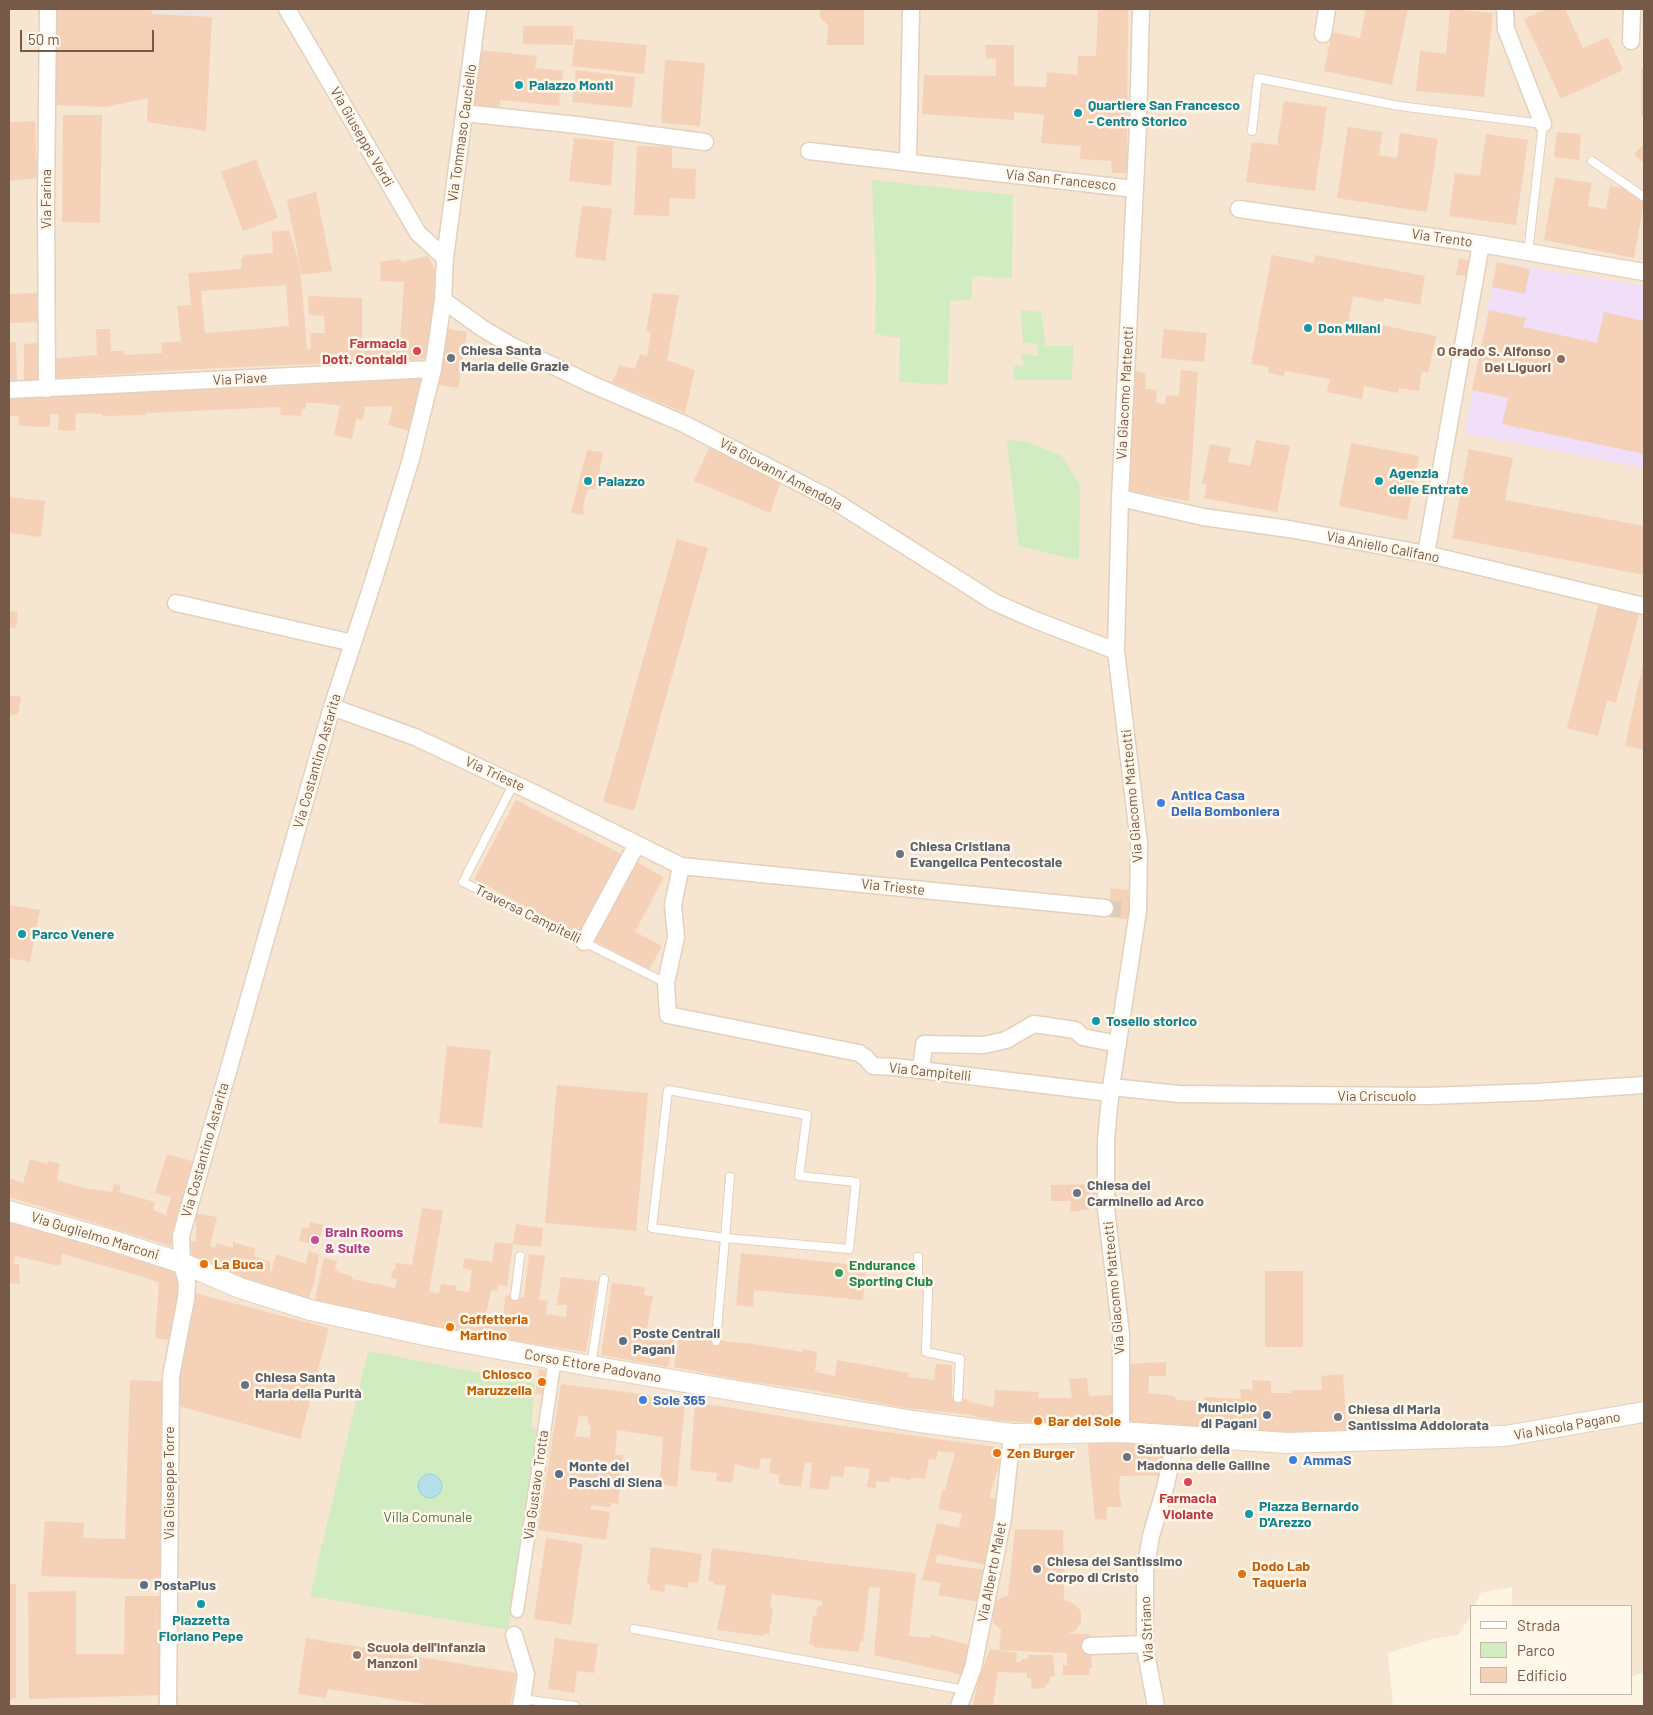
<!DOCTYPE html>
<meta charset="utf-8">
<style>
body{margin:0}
#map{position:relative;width:1653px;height:1715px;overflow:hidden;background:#fef4e2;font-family:Barlow,sans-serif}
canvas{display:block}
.frame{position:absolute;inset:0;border:10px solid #775947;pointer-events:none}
.legend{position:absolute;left:1470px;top:1605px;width:162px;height:90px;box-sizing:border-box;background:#fff7ea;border:1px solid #c9b8a9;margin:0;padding:6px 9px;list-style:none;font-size:15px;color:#775947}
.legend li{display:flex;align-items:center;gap:10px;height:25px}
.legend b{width:25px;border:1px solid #c9b8a9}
.scale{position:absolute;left:20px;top:30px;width:134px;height:22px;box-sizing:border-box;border:2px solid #775947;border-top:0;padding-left:6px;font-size:15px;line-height:18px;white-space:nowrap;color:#775947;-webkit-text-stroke:4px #fff7ea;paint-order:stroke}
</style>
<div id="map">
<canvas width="1653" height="1715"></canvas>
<div class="frame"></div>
<ul class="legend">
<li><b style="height:6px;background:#fff"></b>Strada</li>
<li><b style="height:14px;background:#d1ecc0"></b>Parco</li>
<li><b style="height:14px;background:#f5d1b8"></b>Edificio</li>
</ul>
<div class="scale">50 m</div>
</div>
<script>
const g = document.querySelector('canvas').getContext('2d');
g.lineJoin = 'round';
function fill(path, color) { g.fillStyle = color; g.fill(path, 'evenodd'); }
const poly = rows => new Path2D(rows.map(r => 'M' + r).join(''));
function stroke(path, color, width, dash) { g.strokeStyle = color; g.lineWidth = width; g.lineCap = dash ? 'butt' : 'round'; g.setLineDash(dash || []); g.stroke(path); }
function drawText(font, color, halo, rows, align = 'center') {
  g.font = font + ' Barlow,sans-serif'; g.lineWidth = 5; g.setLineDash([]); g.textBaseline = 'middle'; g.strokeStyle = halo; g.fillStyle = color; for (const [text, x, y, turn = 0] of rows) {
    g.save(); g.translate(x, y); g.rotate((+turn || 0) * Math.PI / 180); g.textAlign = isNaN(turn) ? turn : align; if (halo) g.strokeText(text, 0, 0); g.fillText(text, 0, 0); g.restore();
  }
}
const residential = poly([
 [9,9,1644,9,1644,1673,1632,1676,1632,1606,1512,1606,1512,1587,1480,1593,1475,1606,1472,1606,1472,1614,1458,1635,1432,1639,1388,1653,1393,1706,9,1706]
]);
const industrial = poly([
 [151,9,211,9,212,17,152,14]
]);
const education = poly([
 [1497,262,1644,286,1644,468,1465,433]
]);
const green = poly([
 [872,180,1013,195,1012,278,973,276,971,300,950,301,948,385,899,382,900,338,875,334,876,282],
 [1021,310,1041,312,1046,346,1073,346,1072,380,1013,380,1015,365,1024,366,1021,354,1038,356,1038,345,1023,342],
 [1007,440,1027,442,1061,455,1080,486,1079,560,1019,546],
 [368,1351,535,1384,531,1428,539,1430,508,1630,310,1596]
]);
const water = poly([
 '418 1486a12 12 0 1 1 24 0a12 12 0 1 1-24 0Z'
]);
const building = poly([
 [55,9,151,9,152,14,212,17,206,131,147,122,148,98,106,107,53,105],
 [820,9,864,9,864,45,827,45,828,25,820,18],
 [1098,9,1128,9,1127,173,1112,173,1111,161,1080,159,1081,146,1041,143,1044,115,1014,112,1014,120,922,114,924,75,996,76,996,59,986,58,985,45,1014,45,1014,86,1046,87,1047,72,1077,75,1078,56,1096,56],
 [1366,9,1408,9,1392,85,1324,71,1332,32,1360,38],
 [1450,9,1493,13,1484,97,1416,91,1420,51,1446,54],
 [1547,9,1565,9,1583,48,1608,37,1623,70,1561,99,1524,19],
 [523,26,573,26,573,45,523,44],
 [575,39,647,45,644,74,572,66],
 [480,50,537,56,535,68,563,71,559,106,500,100,499,114,473,111],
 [665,60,705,63,700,126,661,123],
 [1641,69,1644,69,1644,115,1641,115],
 [576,70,635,77,632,108,572,102],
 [1284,101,1327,107,1315,191,1246,182,1252,142,1277,145],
 [63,115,102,115,100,223,62,222],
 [35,121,37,178,9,181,9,122],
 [1348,127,1382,132,1379,155,1397,158,1400,133,1438,139,1427,212,1337,198],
 [1557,132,1581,134,1579,160,1554,157],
 [1486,134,1528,140,1516,225,1449,216,1455,173,1480,176],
 [574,138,614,141,611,186,569,181],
 [1644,144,1644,164,1634,154],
 [637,146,672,147,672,168,696,169,695,199,670,198,669,216,634,215],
 [256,159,278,218,243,231,221,172],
 [1555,177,1592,183,1588,206,1606,209,1610,186,1644,192,1644,202,1634,258,1544,240],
 [316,192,332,271,302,275,287,200],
 [582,205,612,209,605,261,575,257],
 [289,230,300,265,307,349,311,349,310,333,325,333,324,316,309,315,308,296,362,298,362,340,375,341,375,345,400,343,404,282,381,281,380,262,400,259,402,262,428,256,436,272,430,359,197,369,55,378,53,359,97,355,96,329,110,329,111,351,124,351,125,355,162,353,161,343,181,341,177,306,191,305,188,273,241,269,241,259,245,255,273,253,272,232],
 [286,285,289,326,205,333,201,291],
 [1272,255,1314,263,1315,255,1425,276,1420,305,1384,298,1383,302,1353,296,1348,326,1369,330,1371,323,1436,336,1428,373,1422,371,1419,391,1399,388,1398,393,1364,386,1362,399,1327,392,1330,379,1285,371,1284,376,1268,373,1269,367,1251,364],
 [1459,259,1471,260,1469,276,1456,275],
 [1497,262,1530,269,1525,294,1492,287],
 [38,293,39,322,9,323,9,294],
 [653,293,679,295,667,360,695,370,685,413,612,382,620,365,635,369,640,354,647,356,651,332,646,331],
 [1489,310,1526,318,1523,327,1597,343,1604,312,1644,321,1644,454,1502,424,1508,398,1472,390],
 [444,328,467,332,458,388,434,384],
 [1164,329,1207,333,1204,362,1161,358],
 [9,342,16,342,17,381,9,381],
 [37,343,38,380,24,380,24,344],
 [1129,370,1146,373,1145,389,1157,390,1156,403,1165,404,1166,395,1179,396,1181,370,1198,372,1189,501,1127,491],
 [426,378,410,431,388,425,393,406,365,407,363,420,356,419,352,439,334,435,340,406,320,403,306,403,306,409,302,409,301,416,280,415,281,407,146,413,145,415,102,416,102,414,76,413,75,431,58,430,59,414,50,414,50,427,19,426,18,416,9,416,9,396,252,388],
 [1256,440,1290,446,1277,512,1204,498,1207,484,1202,483,1210,444,1231,448,1228,462,1250,466],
 [1351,443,1419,456,1407,520,1339,506],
 [709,448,781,481,770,513,694,481],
 [1469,449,1513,458,1505,500,1644,526,1644,575,1452,538],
 [587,450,603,452,596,489,588,489,583,506,584,515,571,513],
 [9,497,45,501,41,537,9,533],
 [677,539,708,548,634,811,603,802],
 [1599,603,1639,614,1616,703,1607,700,1598,736,1567,728],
 [9,611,18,612,16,628,9,627],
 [1643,664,1644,665,1644,750,1625,746],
 [9,695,21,697,18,715,9,714],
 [516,800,625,856,582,936,474,879],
 [633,860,664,877,635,932,662,946,649,970,591,939],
 [1111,888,1137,891,1134,920,1108,917],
 [9,905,40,910,30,962,9,958],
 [447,1046,491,1050,482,1128,439,1123],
 [557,1085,648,1093,636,1231,545,1223],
 [167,1154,199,1163,174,1247,9,1197,9,1178,23,1183,30,1159,47,1164,48,1161,60,1164,57,1180,83,1188,112,1192,114,1184,121,1185,119,1192,155,1202,153,1210,166,1215,171,1197,155,1193],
 [1103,1184,1104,1207,1070,1212,1071,1201,1051,1201,1051,1185],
 [422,1208,443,1211,429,1292,439,1294,441,1284,457,1286,456,1290,469,1292,472,1270,463,1268,464,1258,492,1262,495,1242,513,1244,507,1286,498,1285,497,1291,491,1290,486,1314,503,1317,506,1295,524,1298,529,1254,545,1256,539,1300,548,1301,546,1314,566,1317,567,1305,557,1305,561,1277,598,1281,586,1352,483,1336,483,1333,477,1333,477,1335,469,1334,470,1331,462,1330,461,1333,314,1305,324,1258,337,1261,335,1270,338,1270,337,1272,352,1276,352,1279,395,1288,397,1279,391,1278,393,1270,395,1270,396,1263,412,1265],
 [196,1213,217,1217,210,1246,215,1248,217,1243,233,1248,233,1242,256,1249,254,1256,270,1262,270,1275,276,1254,306,1264,309,1251,319,1254,314,1283,308,1300,192,1260,191,1242,196,1241],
 [9,1217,181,1273,171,1340,155,1338,159,1283,144,1277,62,1254,60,1266,15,1256,13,1264,19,1264,20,1284,9,1283],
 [310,1222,323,1225,318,1245,299,1241,302,1227,309,1228],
 [516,1224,543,1228,541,1247,513,1244],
 [741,1253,866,1266,863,1300,754,1290,753,1307,736,1305],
 [1265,1271,1303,1271,1303,1347,1265,1347],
 [612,1283,645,1287,644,1295,653,1296,646,1334,660,1336,661,1329,676,1331,668,1367,601,1355],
 [194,1293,329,1328,300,1439,174,1405,177,1365],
 [679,1337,754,1344,802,1352,803,1349,817,1352,815,1372,835,1376,837,1360,909,1373,908,1377,934,1380,936,1364,952,1365,952,1397,969,1400,969,1402,994,1407,995,1390,1039,1392,1038,1398,1072,1398,1069,1379,1087,1378,1089,1396,1118,1395,1117,1427,1087,1427,993,1420,964,1414,905,1408,812,1390,747,1381,674,1367],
 [1166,1362,1166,1376,1149,1376,1148,1393,1174,1396,1176,1400,1204,1401,1205,1397,1241,1399,1240,1389,1253,1390,1252,1380,1271,1381,1271,1393,1292,1393,1292,1390,1322,1390,1321,1376,1343,1374,1347,1436,1190,1429,1126,1422,1127,1364],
 [539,1369,548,1372,545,1395,535,1394],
 [130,1380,169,1382,167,1580,41,1576,45,1521,84,1523,83,1538,125,1539],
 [561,1384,633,1393,685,1402,677,1487,660,1484,663,1437,617,1430,615,1455,623,1455,618,1504,611,1503,611,1507,591,1505,590,1509,610,1512,606,1540,538,1530],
 [579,1415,588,1417,588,1425,591,1425,590,1438,575,1436],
 [695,1402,842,1426,1004,1448,989,1498,1003,1500,990,1566,937,1554,935,1563,987,1570,978,1602,938,1595,941,1583,922,1580,937,1523,959,1528,962,1514,939,1509,942,1490,945,1490,955,1453,938,1451,936,1460,929,1459,925,1479,911,1477,911,1480,891,1477,890,1483,876,1481,876,1488,867,1487,870,1469,845,1466,843,1477,831,1476,828,1490,809,1488,812,1463,805,1462,801,1487,779,1484,779,1475,769,1473,771,1459,761,1458,759,1470,735,1464,732,1483,716,1481,717,1473,690,1470],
 [1087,1439,1166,1439,1165,1475,1120,1476,1119,1490,1122,1507,1107,1507,1106,1520,1095,1519],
 [1015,1529,1063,1530,1064,1600,1074,1604,1081,1611,1081,1622,1076,1630,1068,1634,1090,1634,1092,1668,1089,1668,1090,1675,1063,1675,1063,1665,1067,1665,1067,1653,999,1650,1001,1630,993,1622,993,1611,997,1600,1008,1595],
 [546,1538,583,1544,571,1625,534,1619],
 [651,1547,702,1554,698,1583,689,1582,688,1588,665,1584,664,1592,650,1590,650,1584,647,1584],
 [712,1548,826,1563,916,1573,909,1636,931,1638,931,1635,974,1646,967,1676,874,1655,880,1588,869,1587,863,1642,860,1642,859,1652,814,1647,814,1645,809,1644,813,1616,816,1616,817,1606,822,1606,822,1601,772,1594,770,1608,773,1609,769,1634,764,1634,764,1636,717,1630,726,1586,713,1584,714,1582,708,1581],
 [9,1584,16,1584,16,1698,12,1698,12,1700,9,1701],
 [76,1591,76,1654,124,1654,125,1596,163,1596,162,1695,29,1699,28,1592],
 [306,1638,516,1673,510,1706,435,1706,328,1689,326,1698,298,1694],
 [555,1638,598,1644,594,1673,577,1671,574,1693,548,1689],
 [990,1649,1017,1653,1016,1662,1021,1662,1021,1659,1028,1659,1028,1655,1053,1655,1055,1676,1050,1677,1050,1683,1045,1684,1045,1688,1032,1689,1031,1678,1027,1678,1027,1673,998,1672,993,1706,973,1706,978,1680]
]);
const minorTunnel = poly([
 [1105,908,1138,911]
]);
const service = poly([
 [1252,131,1258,78,1399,106,1543,124,1528,253],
 [1592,161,1644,197],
 [514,783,463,882,666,983],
 [918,1257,918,1276,928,1290,926,1352,960,1359,958,1398],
 [515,1296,520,1256],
 [716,1341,725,1238,849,1249,856,1182,799,1176,807,1115,668,1090,652,1228,725,1238,730,1177],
 [591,1366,604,1279],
 [634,1629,965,1690],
 [522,1699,575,1706]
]);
const pedestrian = poly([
 [517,1611,555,1359]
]);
const minor = poly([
 [287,9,418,233,445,258],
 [1505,9,1506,29,1543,124],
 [1323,34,1327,9],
 [1631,41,1632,9],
 [464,113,577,125,705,142],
 [809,151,1134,189],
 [908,163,911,9],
 [1239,209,1481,244,1644,272],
 [443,300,482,328,512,346,591,384,684,424,831,499,994,602,1035,620,1116,651],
 [47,389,46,201,48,9],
 [9,390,433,369],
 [1120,498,1203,517,1289,529,1426,554,1644,606],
 [1426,554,1481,244],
 [176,603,353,643],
 [332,707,415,737,534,793,681,866,1105,908],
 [681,866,673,905,676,937,666,983,668,1015,859,1053,866,1058,873,1066,895,1067,1110,1093],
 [584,942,637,844],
 [921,1070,924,1044,984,1045,1006,1040,1034,1024,1075,1030,1083,1037,1118,1044],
 [1111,1087,1179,1094,1428,1096,1538,1092,1644,1085],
 [1121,1432,1121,1334,1106,1209,1106,1140,1111,1087,1138,911,1139,843,1116,651,1120,498,1138,125,1141,9],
 [514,1635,526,1674,521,1706],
 [1090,1646,1145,1644],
 [168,1706,171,1376,186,1299,187,1283,182,1263,181,1236,332,707,373,582,411,459,433,369,443,300,445,258,478,9],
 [959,1706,973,1668,1003,1518,1012,1434],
 [1156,1706,1145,1648,1145,1571,1151,1536,1165,1488,1177,1436]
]);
const tertiary = poly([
 [9,1211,111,1240,182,1263,240,1288,310,1310,429,1336,591,1366,913,1421,1012,1434,1121,1432,1287,1443,1505,1436,1644,1412]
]);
const markers = [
 [519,85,5,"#0f9aa8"],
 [1078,113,5,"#0f9aa8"],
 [1308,328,5,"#0f9aa8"],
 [417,351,5,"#e0444e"],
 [451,358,5,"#6b7280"],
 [1561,359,5,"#8d6e63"],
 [588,481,5,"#0f9aa8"],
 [1379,481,5,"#0f9aa8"],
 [1161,803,5,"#3f7fe0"],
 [900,854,5,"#6b7280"],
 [22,934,5,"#0f9aa8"],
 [1096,1021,5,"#0f9aa8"],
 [1077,1193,5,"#6b7280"],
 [315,1240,5,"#d1479c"],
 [204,1264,5,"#e8710a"],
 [839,1273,5,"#2e9e5b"],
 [450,1327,5,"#e8710a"],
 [623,1341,5,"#5c6f8a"],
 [542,1382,5,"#e8710a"],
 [245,1385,5,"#6b7280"],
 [643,1400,5,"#3f7fe0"],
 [1267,1415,5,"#5c6f8a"],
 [1338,1417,5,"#6b7280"],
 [1038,1421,5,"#e8710a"],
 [997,1453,5,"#e8710a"],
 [1127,1457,5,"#6b7280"],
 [1293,1460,5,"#3f7fe0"],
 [559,1474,5,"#5c6f8a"],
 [1188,1482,5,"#e0444e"],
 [1249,1514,5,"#0f9aa8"],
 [1037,1569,5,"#6b7280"],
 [1242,1574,5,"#e8710a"],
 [144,1585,5,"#5c6f8a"],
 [201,1604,5,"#0f9aa8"],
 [357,1655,5,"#8d6e63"]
];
const cultureNames = [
 ["Palazzo Monti",529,85],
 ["Quartiere San Francesco",1088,105],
 ["- Centro Storico",1088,121],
 ["Don Milani",1318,328],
 ["Agenzia",1389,473],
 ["delle Entrate",1389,489],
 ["Palazzo",598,481],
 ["Parco Venere",32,934],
 ["Tosello storico",1106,1021],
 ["Piazza Bernardo",1259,1506],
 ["D'Arezzo",1259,1522],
 ["Piazzetta",201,1620,"center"],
 ["Floriano Pepe",201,1636,"center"]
];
const streetNames = [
 ["Via Tommaso Cauciello",462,133,-82],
 ["Via Giuseppe Verdi",362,137,60],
 ["Via San Francesco",1061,180,6],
 ["Via Farina",46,199,-90],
 ["Via Trento",1442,238,8],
 ["Via Piave",240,379,-3],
 ["Via Giacomo Matteotti",1125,393,-87],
 ["Via Giovanni Amendola",781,474,28],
 ["Via Aniello Califano",1383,547,11],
 ["Via Costantino Astarita",317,761,-74],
 ["Via Trieste",495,774,25],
 ["Via Giacomo Matteotti",1132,796,-95],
 ["Via Trieste",893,887,6],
 ["Traversa Campitelli",528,914,26],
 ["Via Campitelli",930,1072,6],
 ["Via Criscuolo",1377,1096],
 ["Via Costantino Astarita",205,1150,-74],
 ["Via Guglielmo Marconi",95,1236,17],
 ["Via Giacomo Matteotti",1114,1288,-95],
 ["Corso Ettore Padovano",593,1366,10],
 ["Via Nicola Pagano",1567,1426,-10],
 ["Via Giuseppe Torre",169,1483,-90],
 ["Via Gustavo Trotta",536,1485,-82],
 ["Via Alberto Malet",992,1572,-79],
 ["Via Striano",1147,1629,-93]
];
const healthNames = [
 ["Farmacia",407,343],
 ["Dott. Contaldi",407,359],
 ["Farmacia",1188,1498,"center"],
 ["Violante",1188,1514,"center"]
];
const worshipNames = [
 ["Chiesa Santa",461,350],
 ["Maria delle Grazie",461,366],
 ["Chiesa Cristiana",910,846],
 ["Evangelica Pentecostale",910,862],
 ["Chiesa del",1087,1185],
 ["Carminello ad Arco",1087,1201],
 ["Chiesa Santa",255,1377],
 ["Maria della Purità",255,1393],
 ["Chiesa di Maria",1348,1409],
 ["Santissima Addolorata",1348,1425],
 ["Santuario della",1137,1449],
 ["Madonna delle Galline",1137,1465],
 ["Chiesa del Santissimo",1047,1561],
 ["Corpo di Cristo",1047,1577]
];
const educationNames = [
 ["O Grado S. Alfonso",1551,351],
 ["Dei Liguori",1551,367],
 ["Scuola dell'infanzia",367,1647,"left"],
 ["Manzoni",367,1663,"left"]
];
const shopNames = [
 ["Antica Casa",1171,795],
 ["Della Bomboniera",1171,811],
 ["Sole 365",653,1400],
 ["AmmaS",1303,1460]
];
const hotelNames = [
 ["Brain Rooms",325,1232],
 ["& Suite",325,1248]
];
const foodNames = [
 ["La Buca",214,1264],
 ["Caffetteria",460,1319],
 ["Martino",460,1335],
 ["Chiosco",532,1374,"right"],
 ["Maruzzella",532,1390,"right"],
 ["Bar del Sole",1048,1421],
 ["Zen Burger",1007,1453],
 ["Dodo Lab",1252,1566],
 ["Taqueria",1252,1582]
];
const leisureNames = [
 ["Endurance",849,1265],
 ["Sporting Club",849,1281]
];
const serviceNames = [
 ["Poste Centrali",633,1333],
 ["Pagani",633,1349],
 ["Municipio",1257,1407,"right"],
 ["di Pagani",1257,1423,"right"],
 ["Monte dei",569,1466],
 ["Paschi di Siena",569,1482],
 ["PostaPlus",154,1585]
];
const parkNames = [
 ["Villa Comunale",428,1517]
];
fill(residential, '#f6e5d0');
fill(industrial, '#ede5dd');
fill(education, '#f1dffa');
fill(green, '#d1ecc0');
fill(water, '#b5e0e9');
stroke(water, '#9bd0db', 1);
fill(building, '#f5d1b8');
stroke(minorTunnel, '#dccdbb', 16, [16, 8]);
stroke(service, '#e3d0bd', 10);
stroke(pedestrian, '#e3d0bd', 15);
stroke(minor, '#e3d0bd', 19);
stroke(tertiary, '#e3d0bd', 22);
stroke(service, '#fff', 8);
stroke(pedestrian, '#fff', 12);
stroke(minor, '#fff', 16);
stroke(tertiary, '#fff', 20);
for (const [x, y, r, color] of markers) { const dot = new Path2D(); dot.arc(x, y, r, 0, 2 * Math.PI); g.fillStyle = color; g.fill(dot); stroke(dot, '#fff7ea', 2); }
drawText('bold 14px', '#0d838f', '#fff7ea', cultureNames, 'left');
drawText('14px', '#775947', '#fff7ea', streetNames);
drawText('bold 14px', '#be3a42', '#fff7ea', healthNames, 'right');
drawText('bold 14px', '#5b616d', '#fff7ea', worshipNames, 'left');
drawText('bold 14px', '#785e54', '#fff7ea', educationNames, 'right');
drawText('bold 14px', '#366cbe', '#fff7ea', shopNames, 'left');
drawText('bold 14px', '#b23c85', '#fff7ea', hotelNames, 'left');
drawText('bold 14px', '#c56008', '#fff7ea', foodNames, 'left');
drawText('bold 14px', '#27864d', '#fff7ea', leisureNames, 'left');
drawText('bold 14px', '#4e5e75', '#fff7ea', serviceNames, 'left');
drawText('14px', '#4c783c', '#fff7ea', parkNames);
</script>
